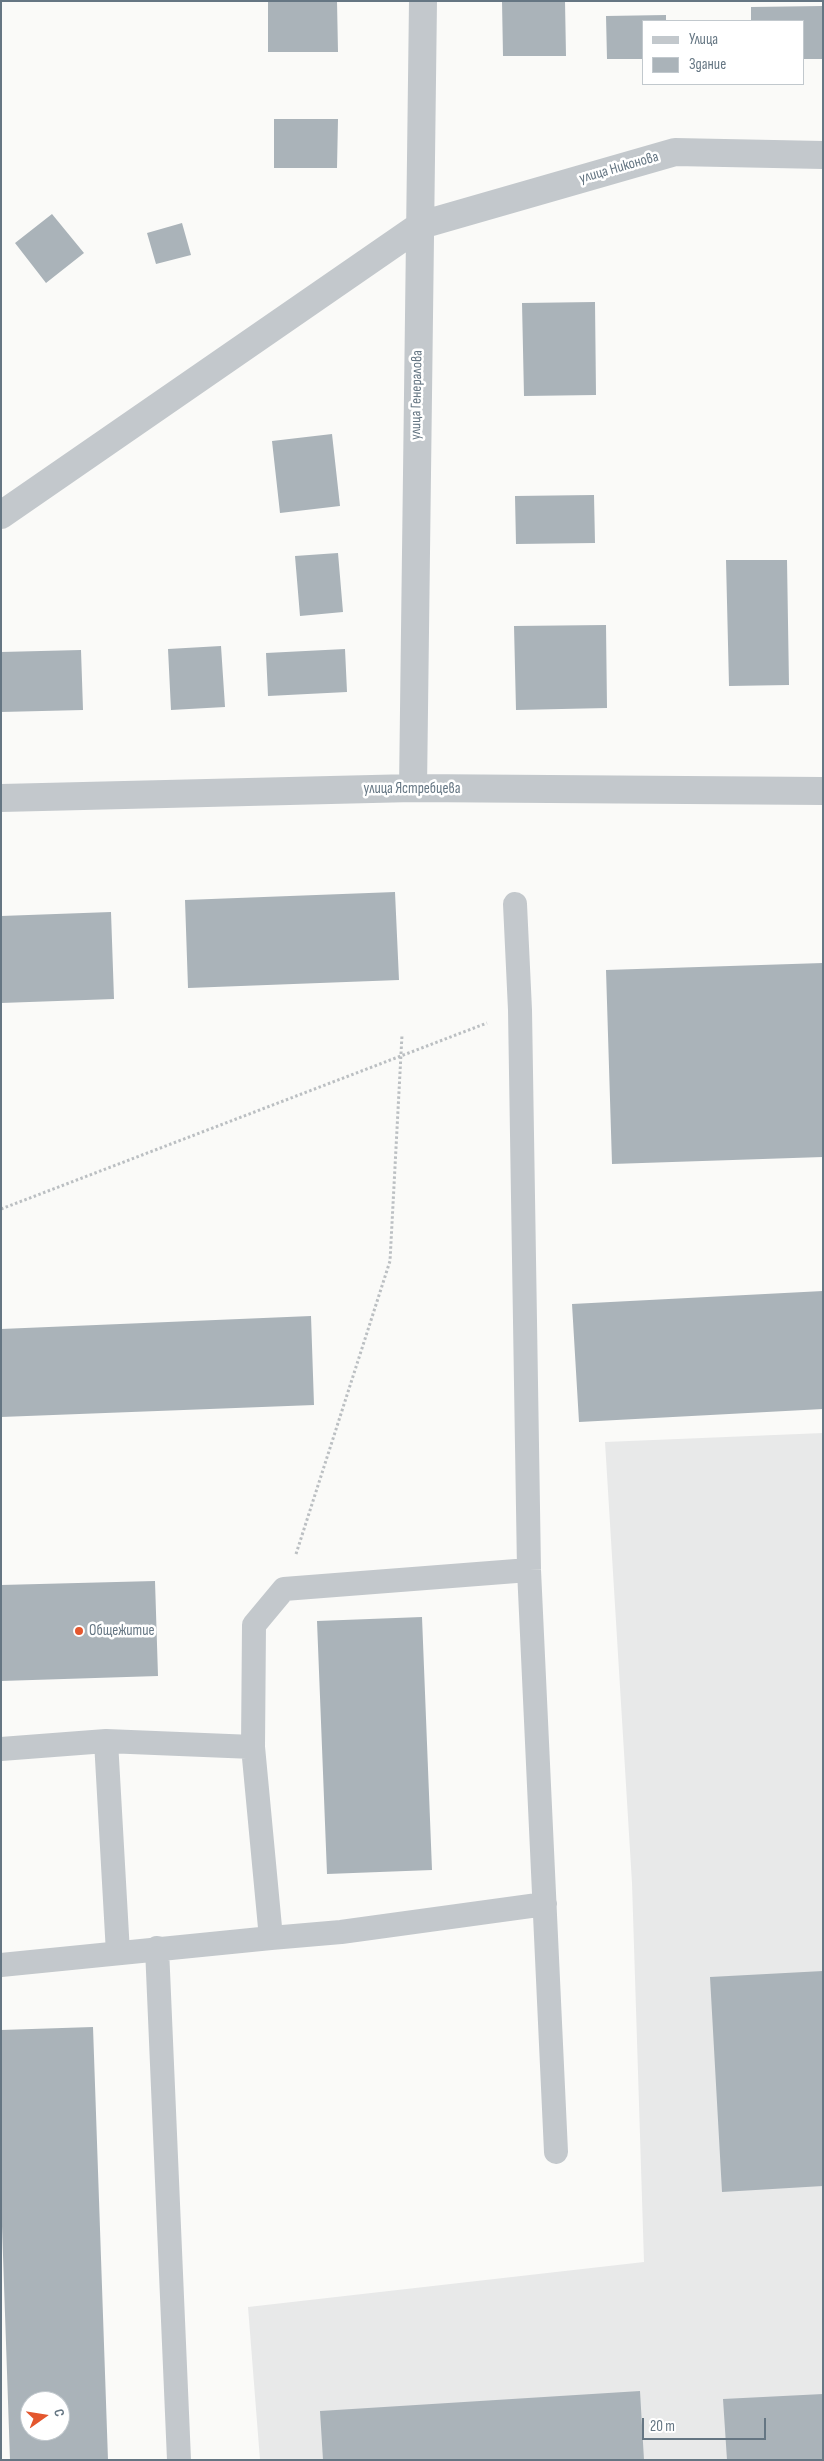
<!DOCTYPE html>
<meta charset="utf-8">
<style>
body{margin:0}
#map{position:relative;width:824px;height:2461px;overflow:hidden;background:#fafaf8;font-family:"Sofia Sans Condensed",sans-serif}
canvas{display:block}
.frame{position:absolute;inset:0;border:2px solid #657683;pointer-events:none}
.legend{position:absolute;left:642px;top:20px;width:162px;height:65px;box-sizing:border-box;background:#fff;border:1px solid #c1c8cd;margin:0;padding:6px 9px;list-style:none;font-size:15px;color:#657683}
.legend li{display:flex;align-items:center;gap:10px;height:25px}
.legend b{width:25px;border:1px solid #c1c8cd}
.north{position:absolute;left:20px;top:2391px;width:50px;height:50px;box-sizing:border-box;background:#fff;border:1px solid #c1c8cd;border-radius:50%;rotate:77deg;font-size:14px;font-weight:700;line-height:20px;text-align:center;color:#657683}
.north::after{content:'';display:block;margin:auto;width:18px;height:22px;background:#e4572e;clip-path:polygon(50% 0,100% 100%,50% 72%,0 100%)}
.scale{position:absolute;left:642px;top:2418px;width:124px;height:22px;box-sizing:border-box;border:2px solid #657683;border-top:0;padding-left:6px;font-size:15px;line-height:18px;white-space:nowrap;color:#657683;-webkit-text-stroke:4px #fff;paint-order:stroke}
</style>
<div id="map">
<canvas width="824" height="2461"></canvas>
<div class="frame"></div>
<ul class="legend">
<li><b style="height:6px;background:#c3c8cc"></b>Улица</li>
<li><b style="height:14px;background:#aab3b9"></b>Здание</li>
</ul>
<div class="north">С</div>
<div class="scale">20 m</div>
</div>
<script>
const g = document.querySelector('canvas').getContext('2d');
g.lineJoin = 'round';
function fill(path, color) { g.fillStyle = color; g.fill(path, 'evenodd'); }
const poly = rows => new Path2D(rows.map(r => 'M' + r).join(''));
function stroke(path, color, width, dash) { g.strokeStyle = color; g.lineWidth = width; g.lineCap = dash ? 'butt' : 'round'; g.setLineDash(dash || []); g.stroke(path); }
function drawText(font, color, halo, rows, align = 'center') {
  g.font = font + ' "Sofia Sans Condensed",sans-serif'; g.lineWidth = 5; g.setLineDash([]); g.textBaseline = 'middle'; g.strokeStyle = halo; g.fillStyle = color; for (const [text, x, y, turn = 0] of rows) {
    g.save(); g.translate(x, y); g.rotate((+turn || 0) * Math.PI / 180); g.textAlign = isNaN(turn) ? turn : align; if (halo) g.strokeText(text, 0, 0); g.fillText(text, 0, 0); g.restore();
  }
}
const built = poly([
 [823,1433,823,2460,260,2460,248,2307,644,2262,632,1883,605,1442]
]);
const building = poly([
 [268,1,337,1,338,52,268,52],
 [502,1,565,1,566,56,503,56],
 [823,6,823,59,803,59,803,21,751,21,751,7],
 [666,15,666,21,643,21,643,59,607,59,606,16],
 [274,119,338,119,337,168,274,168],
 [52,214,84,253,46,283,15,243],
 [182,223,191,255,156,264,147,233],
 [595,302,596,395,524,396,522,303],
 [332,434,340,506,280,513,272,441],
 [594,495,595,543,516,544,515,496],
 [338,553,343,612,300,616,295,556],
 [726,560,787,560,789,685,729,686],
 [606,625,607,708,516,710,514,626],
 [221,646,225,707,171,710,168,649],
 [345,649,347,692,268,696,266,653],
 [81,650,83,710,1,712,1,652],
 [395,892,399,980,188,988,185,900],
 [111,912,114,999,1,1003,1,916],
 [823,963,823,1157,612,1164,606,970],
 [823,1291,823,1409,579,1422,572,1304],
 [311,1316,314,1405,1,1417,1,1329],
 [155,1581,158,1676,1,1681,1,1585],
 [422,1617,432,1870,327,1874,317,1621],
 [823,1971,823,2186,722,2192,710,1977],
 [93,2027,108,2460,10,2460,1,2197,1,2030],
 [30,2401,60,2401,60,2431,30,2431],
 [640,2391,644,2460,323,2460,320,2411],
 [823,2394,823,2460,727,2460,723,2399]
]);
const path = poly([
 [1,1209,487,1023],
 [296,1554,390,1261,402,1035]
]);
const service = poly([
 [515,904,520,1010,529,1570,556,2152],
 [529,1570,284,1589,254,1625,253,1747,271,1938,341,1932,545,1904],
 [106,1741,118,1953],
 [1,1749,106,1741,253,1747],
 [157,1948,179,2460],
 [1,1965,271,1938]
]);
const minor = poly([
 [1,515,421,225,675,152,823,155],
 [413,788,423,1],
 [1,798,413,788,823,791]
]);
const markers = [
 [79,1631,5,"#e4572e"]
];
const streetNames = [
 ["улица Никонова",619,168,-16],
 ["улица Генералова",417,395,-89],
 ["улица Ястребцева",412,789]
];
const poiNames = [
 ["Общежитие",89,1631]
];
fill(built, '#e8e9e9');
fill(building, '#aab3b9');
stroke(path, '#bbbfc2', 3, [2.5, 2.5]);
stroke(service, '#c3c8cc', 24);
stroke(minor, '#c3c8cc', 28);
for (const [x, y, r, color] of markers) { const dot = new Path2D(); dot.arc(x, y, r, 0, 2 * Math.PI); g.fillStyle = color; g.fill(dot); stroke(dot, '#fff', 2); }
drawText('15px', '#657683', '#fff', streetNames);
drawText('15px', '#657683', '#fff', poiNames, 'left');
</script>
